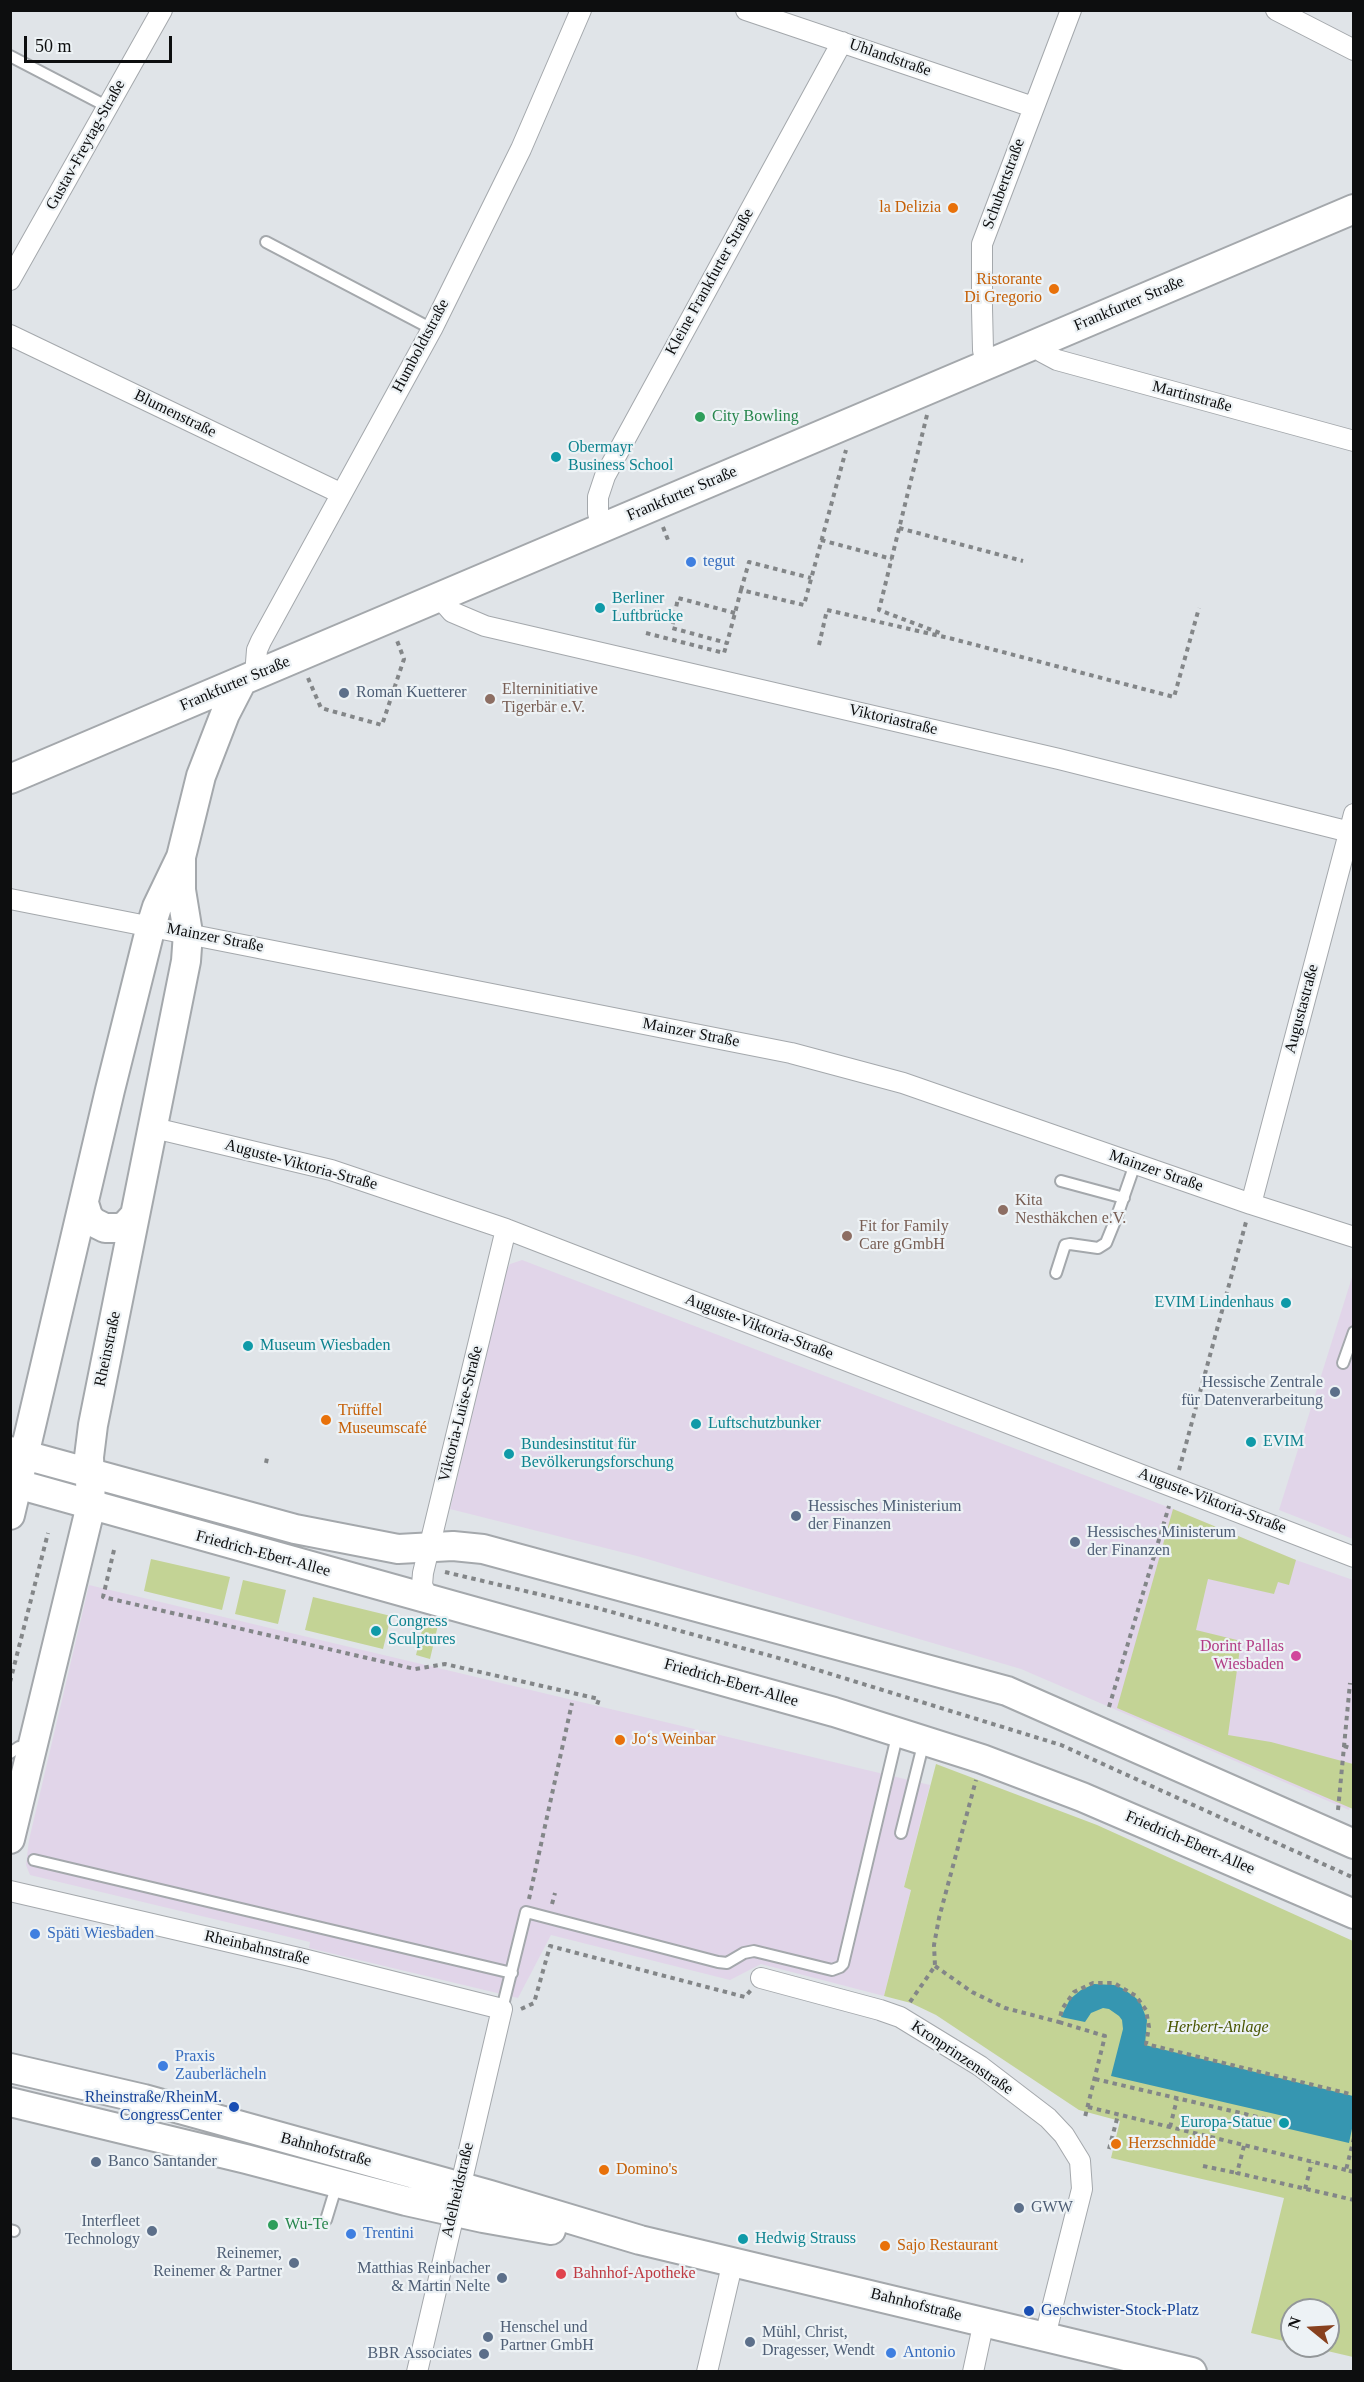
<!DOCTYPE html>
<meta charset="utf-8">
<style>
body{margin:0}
#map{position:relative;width:1364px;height:2382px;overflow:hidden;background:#e0e4e8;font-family:Georgia,serif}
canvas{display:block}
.frame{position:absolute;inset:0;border:12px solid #0d0e0f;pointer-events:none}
.north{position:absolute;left:1280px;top:2298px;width:60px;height:60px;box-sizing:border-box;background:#edf2f5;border:2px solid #939799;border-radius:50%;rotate:288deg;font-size:16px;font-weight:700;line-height:24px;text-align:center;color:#0d0e0f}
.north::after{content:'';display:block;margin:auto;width:21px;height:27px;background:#88411e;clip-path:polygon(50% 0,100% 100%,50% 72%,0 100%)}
.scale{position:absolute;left:24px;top:36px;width:148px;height:27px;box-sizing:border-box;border:3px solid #0d0e0f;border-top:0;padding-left:8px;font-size:18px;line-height:21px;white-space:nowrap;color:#0d0e0f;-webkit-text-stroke:4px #edf2f5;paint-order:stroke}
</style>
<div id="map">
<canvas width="1364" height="2382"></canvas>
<div class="frame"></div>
<div class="north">N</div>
<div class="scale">50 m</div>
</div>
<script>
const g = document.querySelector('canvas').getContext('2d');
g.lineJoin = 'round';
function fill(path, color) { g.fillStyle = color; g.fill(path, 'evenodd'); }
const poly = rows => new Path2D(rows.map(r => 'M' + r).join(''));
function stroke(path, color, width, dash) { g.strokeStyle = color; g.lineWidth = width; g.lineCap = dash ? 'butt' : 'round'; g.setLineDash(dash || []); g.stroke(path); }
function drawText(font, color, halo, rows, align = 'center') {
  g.font = font + ' Georgia,serif'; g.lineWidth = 4.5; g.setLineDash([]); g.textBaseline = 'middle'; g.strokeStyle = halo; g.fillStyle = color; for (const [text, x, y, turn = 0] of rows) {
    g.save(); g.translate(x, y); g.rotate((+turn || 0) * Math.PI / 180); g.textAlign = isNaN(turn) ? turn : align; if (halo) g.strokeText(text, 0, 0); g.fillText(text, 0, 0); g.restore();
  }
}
const commercial = poly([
 [522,1260,1173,1509,1296,1560,1353,1580,1353,1798,1349,1810,1021,1669,637,1556,450,1509,506,1272,510,1264],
 [1353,1274,1353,1539,1279,1510],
 [89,1585,930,1785,904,1886,911,1889,884,1996,761,1964,730,1980,551,1935,518,1998,309,1948,310,1942,30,1875,26,1865,29,1840]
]);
const green = poly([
 [1173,1509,1296,1560,1289,1585,1278,1582,1274,1594,1208,1579,1196,1630,1241,1641,1228,1735,1271,1742,1353,1764,1353,1809,1117,1708],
 [151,1559,230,1577,222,1610,144,1591],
 [243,1580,286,1590,278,1624,235,1614],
 [313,1597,391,1616,383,1649,305,1630],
 [424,1622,438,1625,430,1659,416,1655],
 [936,1764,1097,1825,1353,1941,1353,2357,1306,2346,1328,2346,1328,2310,1292,2310,1292,2343,1251,2333,1284,2198,1111,2158,1120,2121,1079,2110,936,2015,911,2003,884,1996,911,1890,904,1887]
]);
const water = poly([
 [1094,1984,1114,1985,1122,1988,1136,1998,1141,2004,1147,2020,1145,2045,1353,2096,1353,2124,1349,2143,1285,2128,1288,2117,1111,2076,1123,2029,1122,2020,1119,2016,1109,2009,1103,2008,1091,2013,1085,2022,1061,2017,1070,1999,1081,1990]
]);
const path = poly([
 [927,415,879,610,940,633],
 [663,527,668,540],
 [899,528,1023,561],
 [821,540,892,559],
 [741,590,749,562,811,578],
 [735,613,678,598,672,628,727,643,735,613,741,590,804,605,846,450],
 [646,633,724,653,727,643],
 [819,645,827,610,953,639,1174,697,1199,608],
 [308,678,321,708,382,725,404,659,396,638],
 [266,1463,267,1458],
 [1179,1470,1246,1222],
 [114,1550,103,1597,415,1669,445,1664,599,1699,596,1708],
 [445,1572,597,1608,782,1659,1061,1745,1354,1878],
 [10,1682,48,1533],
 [1109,1707,1169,1506],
 [1344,1746,1354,1749],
 [1338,1810,1350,1683],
 [529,1899,572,1703],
 [552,1904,555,1893],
 [935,1966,972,1992,1005,2008,1059,2022,1062,2009,1074,1992,1093,1983,1114,1983,1136,1996,1146,2010,1149,2027,1146,2044,1354,2095],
 [910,2002,935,1966,934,1945,939,1918,976,1780],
 [521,2009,534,2003,550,1946,745,1997,751,1990],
 [1059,2022,1105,2036,1085,2117],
 [1095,2079,1279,2122],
 [1088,2107,1346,2170],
 [1170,2127,1177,2099],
 [1354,2138,1346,2170,1354,2172],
 [1244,2146,1237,2173,1354,2200],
 [1109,2149,1118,2115],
 [1203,2166,1237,2173],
 [1305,2189,1312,2162]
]);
const lane = poly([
 [10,56,108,107],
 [266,242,432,329],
 [1061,1181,1124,1198],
 [1056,1273,1065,1245,1070,1244,1098,1248,1106,1243,1117,1216,1135,1164],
 [1343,1363,1354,1332],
 [10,1753,19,1747,29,1747],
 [901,1833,924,1741],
 [34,1860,512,1973],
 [502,2009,526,1912,718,1962,727,1963,744,1953,754,1951,832,1970,840,1967,843,1964,898,1732],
 [326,2220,337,2184],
 [10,2230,14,2231]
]);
const street = poly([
 [746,10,1033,107],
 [1276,10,1354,50],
 [10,280,162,10],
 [10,335,340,493],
 [1037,344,1042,352,1057,360,1354,441],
 [986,365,983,350,982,308,982,244,1071,10],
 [602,528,598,513,598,497,605,476,842,42],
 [439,597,452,612,485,626,1059,759,1354,833],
 [255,675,257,650,261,641,432,329,521,149,581,10],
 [10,899,791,1053,903,1083,1251,1204,1354,1237],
 [154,1128,331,1170,506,1229,1354,1557],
 [1251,1204,1354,814],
 [428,1598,422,1585,423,1573,506,1229],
 [10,1891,303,1959,502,2009,417,2372],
 [761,1978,880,2010,900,2017,980,2066,1048,2118,1064,2135,1080,2161,1082,2189,1045,2336],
 [707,2372,733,2261],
 [973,2372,984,2321]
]);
const secondary = poly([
 [10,779,1354,209],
 [84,1203,88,1216,93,1222,105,1228,119,1228,126,1225,135,1215],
 [10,1451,295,1529,398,1549,453,1546,483,1549,1007,1691,1354,1844],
 [10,1482,834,1712,982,1759,1082,1797,1354,1914],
 [10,1515,110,1090,151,926,157,907,181,857,201,776,225,714,242,681],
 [10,1839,91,1505,89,1457,93,1425,186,961,188,933,181,890,181,857],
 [10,2068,144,2099,490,2195,640,2240,1192,2372],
 [10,2102,246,2159,406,2201,483,2218,551,2230]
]);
const markers = [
 [953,208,6,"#e8710a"],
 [1054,289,6,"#e8710a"],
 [700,417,6,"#2e9e5b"],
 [556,457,6,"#0f9aa8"],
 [691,562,6,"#3f7fe0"],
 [600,608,6,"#0f9aa8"],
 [344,693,6,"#5c6f8a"],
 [490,699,6,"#8d6e63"],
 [1003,1210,6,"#8d6e63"],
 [847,1236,6,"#8d6e63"],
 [1286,1303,6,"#0f9aa8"],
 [248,1346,6,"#0f9aa8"],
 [1335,1392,6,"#5c6f8a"],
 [326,1420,6,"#e8710a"],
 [696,1424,6,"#0f9aa8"],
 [1251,1442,6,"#0f9aa8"],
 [509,1454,6,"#0f9aa8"],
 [796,1516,6,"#5c6f8a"],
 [1075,1542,6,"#5c6f8a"],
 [376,1631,6,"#0f9aa8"],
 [1296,1656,6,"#d1479c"],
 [620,1740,6,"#e8710a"],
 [35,1934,6,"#3f7fe0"],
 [163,2066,6,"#3f7fe0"],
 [234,2107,6,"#1a4fb4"],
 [1284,2123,6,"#0f9aa8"],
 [1116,2144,6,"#e8710a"],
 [96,2162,6,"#5c6f8a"],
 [604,2170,6,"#e8710a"],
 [1019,2208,6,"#5c6f8a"],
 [273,2225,6,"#2e9e5b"],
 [152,2231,6,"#5c6f8a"],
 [351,2234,6,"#3f7fe0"],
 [743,2239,6,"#0f9aa8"],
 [885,2246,6,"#e8710a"],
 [294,2263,6,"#5c6f8a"],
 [561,2274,6,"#e0444e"],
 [502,2278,6,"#5c6f8a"],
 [1029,2311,6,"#1a4fb4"],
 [488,2337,6,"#5c6f8a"],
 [750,2342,6,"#5c6f8a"],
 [891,2353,6,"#3f7fe0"],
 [484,2354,6,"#5c6f8a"]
];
const streetNames = [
 ["Uhlandstraße",890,58,19],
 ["Gustav-Freytag-Straße",86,145,-61],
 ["Schubertstraße",1004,184,-70],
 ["Kleine Frankfurter Straße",710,282,-61],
 ["Frankfurter Straße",1129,304,-23],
 ["Humboldtstraße",421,346,-62],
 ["Martinstraße",1192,397,15],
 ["Blumenstraße",175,414,26],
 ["Frankfurter Straße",682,494,-23],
 ["Frankfurter Straße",235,684,-23],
 ["Viktoriastraße",893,720,13],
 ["Mainzer Straße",215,938,11],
 ["Augustastraße",1302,1009,-75],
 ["Mainzer Straße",691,1033,11],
 ["Auguste-Viktoria-Straße",301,1165,15],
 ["Mainzer Straße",1156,1171,19],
 ["Auguste-Viktoria-Straße",759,1327,21],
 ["Rheinstraße",108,1349,-78],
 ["Viktoria-Luise-Straße",461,1414,-76],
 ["Auguste-Viktoria-Straße",1212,1501,21],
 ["Friedrich-Ebert-Allee",263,1554,15],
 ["Friedrich-Ebert-Allee",731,1683,16],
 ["Friedrich-Ebert-Allee",1190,1843,23],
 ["Rheinbahnstraße",257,1948,13],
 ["Kronprinzenstraße",962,2058,34],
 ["Bahnhofstraße",326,2150,15],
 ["Adelheidstraße",458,2190,-77],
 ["Bahnhofstraße",916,2305,14]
];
const foodNames = [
 ["la Delizia",941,208,"right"],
 ["Ristorante",1042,280,"right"],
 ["Di Gregorio",1042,298,"right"],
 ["Trüffel",338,1411],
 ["Museumscafé",338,1429],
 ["Jo‘s Weinbar",632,1740],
 ["Herzschnidde",1128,2144],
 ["Domino's",616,2170],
 ["Sajo Restaurant",897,2246]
];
const leisureNames = [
 ["City Bowling",712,417],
 ["Wu-Te",285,2225]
];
const cultureNames = [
 ["Obermayr",568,448],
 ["Business School",568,466],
 ["Berliner",612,599],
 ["Luftbrücke",612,617],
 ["EVIM Lindenhaus",1274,1303,"right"],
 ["Museum Wiesbaden",260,1346],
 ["Luftschutzbunker",708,1424],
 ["EVIM",1263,1442],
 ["Bundesinstitut für",521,1445],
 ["Bevölkerungsforschung",521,1463],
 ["Congress",388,1622],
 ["Sculptures",388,1640],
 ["Europa-Statue",1272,2123,"right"],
 ["Hedwig Strauss",755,2239]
];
const shopNames = [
 ["tegut",703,562],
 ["Späti Wiesbaden",47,1934],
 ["Praxis",175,2057],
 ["Zauberlächeln",175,2075],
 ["Trentini",363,2234],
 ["Antonio",903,2353]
];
const educationNames = [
 ["Elterninitiative",502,690],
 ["Tigerbär e.V.",502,708],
 ["Kita",1015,1201],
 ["Nesthäkchen e.V.",1015,1219],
 ["Fit for Family",859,1227],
 ["Care gGmbH",859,1245]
];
const serviceNames = [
 ["Roman Kuetterer",356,693],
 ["Hessische Zentrale",1323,1383,"right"],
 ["für Datenverarbeitung",1323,1401,"right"],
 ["Hessisches Ministerium",808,1507],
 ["der Finanzen",808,1525],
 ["Hessisches Ministerum",1087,1533],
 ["der Finanzen",1087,1551],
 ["Banco Santander",108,2162],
 ["GWW",1031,2208],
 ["Interfleet",140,2222,"right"],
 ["Technology",140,2240,"right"],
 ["Reinemer,",282,2254,"right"],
 ["Reinemer & Partner",282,2272,"right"],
 ["Matthias Reinbacher",490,2269,"right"],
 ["& Martin Nelte",490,2287,"right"],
 ["Henschel und",500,2328],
 ["Partner GmbH",500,2346],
 ["Mühl, Christ,",762,2333],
 ["Dragesser, Wendt",762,2351],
 ["BBR Associates",472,2354,"right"]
];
const hotelNames = [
 ["Dorint Pallas",1284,1647],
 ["Wiesbaden",1284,1665]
];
const parkNames = [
 ["Herbert-Anlage",1218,2028]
];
const transitNames = [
 ["Rheinstraße/RheinM.",222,2098],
 ["CongressCenter",222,2116],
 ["Geschwister-Stock-Platz",1041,2311,"left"]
];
const healthNames = [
 ["Bahnhof-Apotheke",573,2274]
];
fill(commercial, '#e1d5e9');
fill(green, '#c3d395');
fill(water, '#3696b1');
stroke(lane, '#a4a8ac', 14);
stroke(street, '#a4a8ac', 22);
stroke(secondary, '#a4a8ac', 32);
stroke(path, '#838688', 4, [4.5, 4.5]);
stroke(lane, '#fff', 10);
stroke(street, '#fff', 20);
stroke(secondary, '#fff', 28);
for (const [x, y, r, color] of markers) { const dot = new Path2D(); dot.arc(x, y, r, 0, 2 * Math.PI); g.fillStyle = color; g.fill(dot); stroke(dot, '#edf2f5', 2); }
drawText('16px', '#0d0e0f', '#edf2f5', streetNames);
drawText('16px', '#c56008', '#edf2f5', foodNames, 'left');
drawText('16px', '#27864d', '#edf2f5', leisureNames, 'left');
drawText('16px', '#0d838f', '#edf2f5', cultureNames, 'left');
drawText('16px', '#366cbe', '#edf2f5', shopNames, 'left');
drawText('16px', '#785e54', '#edf2f5', educationNames, 'left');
drawText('16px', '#4e5e75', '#edf2f5', serviceNames, 'left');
drawText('16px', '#b23c85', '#edf2f5', hotelNames, 'right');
drawText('italic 16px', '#485500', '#edf2f5', parkNames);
drawText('16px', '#164399', '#edf2f5', transitNames, 'right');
drawText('16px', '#be3a42', '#edf2f5', healthNames, 'left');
</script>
